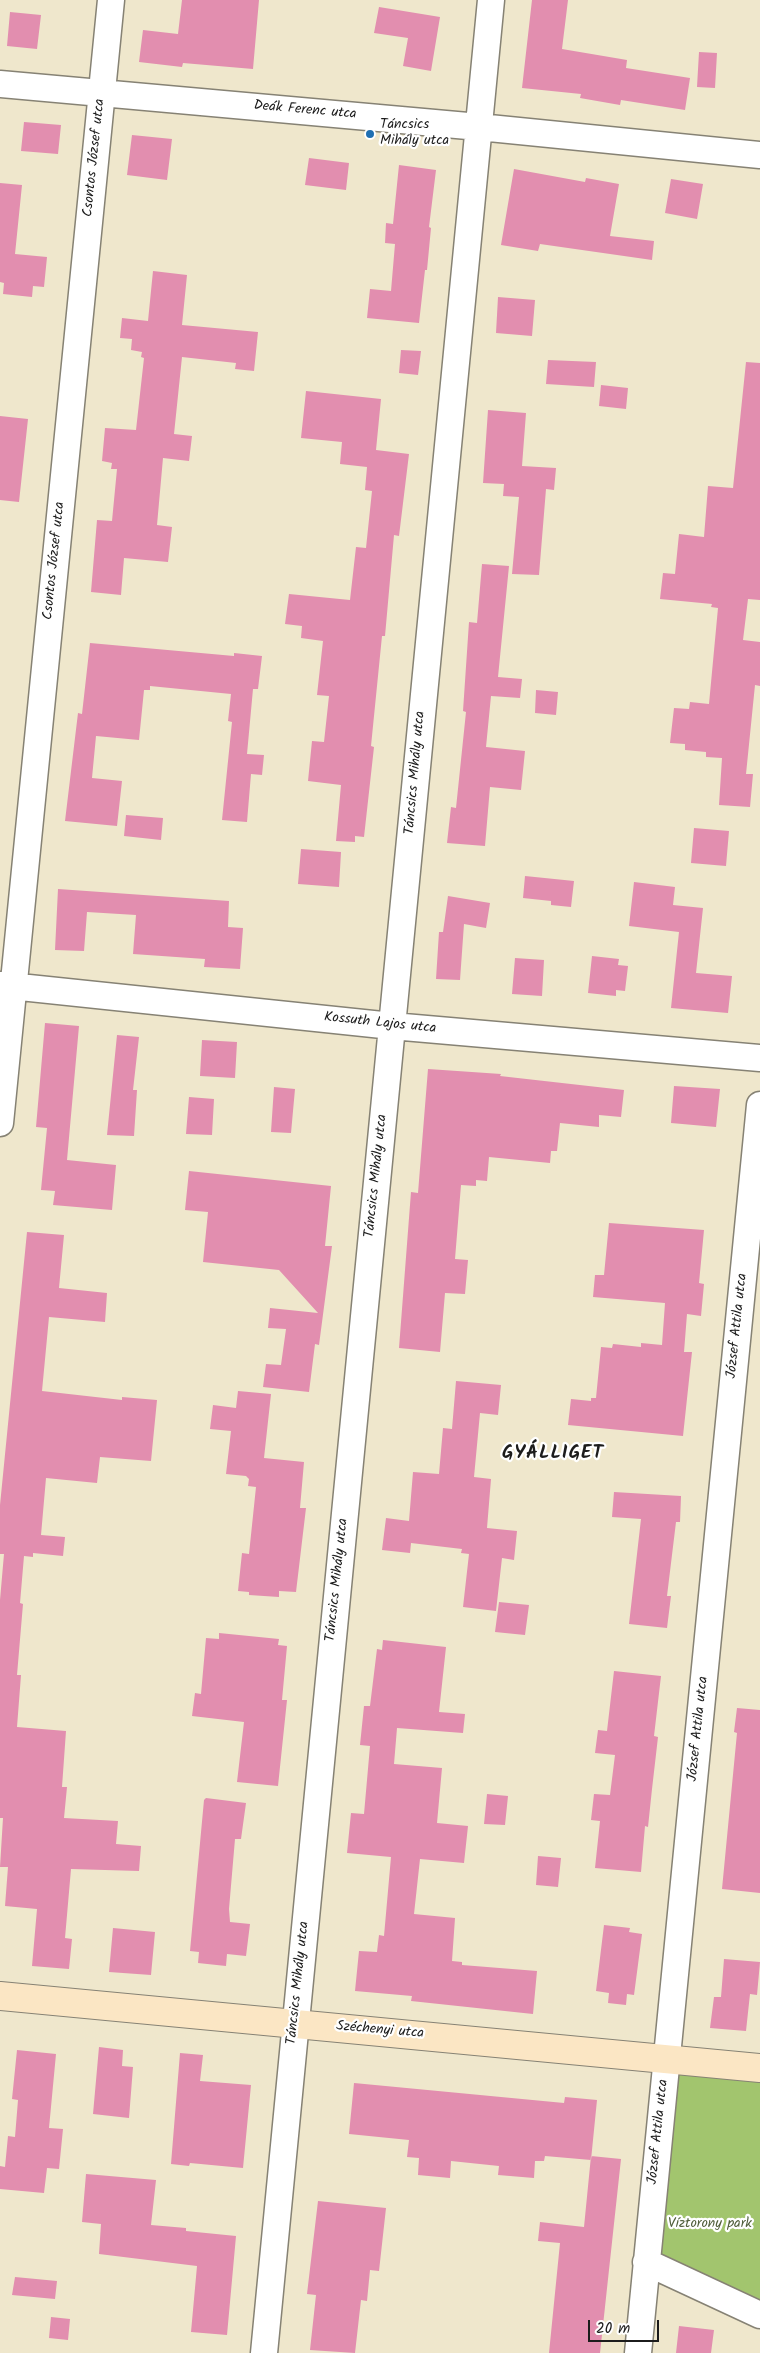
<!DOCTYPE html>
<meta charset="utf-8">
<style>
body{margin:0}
#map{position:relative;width:760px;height:2353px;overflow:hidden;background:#efe7cc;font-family:Kalam,sans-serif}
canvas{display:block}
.scale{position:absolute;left:588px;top:2320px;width:71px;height:22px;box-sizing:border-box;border:2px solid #1c1c1c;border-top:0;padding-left:6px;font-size:15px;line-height:18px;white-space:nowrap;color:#1c1c1c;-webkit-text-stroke:4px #fff;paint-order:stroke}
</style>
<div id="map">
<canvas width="760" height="2353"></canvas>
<div class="scale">20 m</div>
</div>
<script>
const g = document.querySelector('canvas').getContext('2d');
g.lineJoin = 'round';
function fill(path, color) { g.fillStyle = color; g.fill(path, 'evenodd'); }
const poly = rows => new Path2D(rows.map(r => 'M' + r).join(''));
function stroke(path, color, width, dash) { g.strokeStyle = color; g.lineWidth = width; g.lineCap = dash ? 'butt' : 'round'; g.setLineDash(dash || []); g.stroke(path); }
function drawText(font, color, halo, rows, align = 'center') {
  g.font = font + ' Kalam,sans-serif'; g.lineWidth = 4.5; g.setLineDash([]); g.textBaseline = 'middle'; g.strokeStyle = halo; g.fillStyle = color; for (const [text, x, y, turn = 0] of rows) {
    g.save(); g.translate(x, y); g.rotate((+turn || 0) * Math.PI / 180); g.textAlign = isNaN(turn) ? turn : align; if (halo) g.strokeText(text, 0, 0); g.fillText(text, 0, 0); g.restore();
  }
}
const green = poly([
 [672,2072,760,2081,760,2305,657,2256]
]);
const building = poly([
 [182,0,259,0,253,69,183,63,182,67,139,62,143,30,178,34],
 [532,0,568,0,562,49,627,60,626,68,690,78,685,110,621,100,620,105,580,98,581,94,522,88],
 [379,7,440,17,431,71,403,66,408,38,374,33],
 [10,12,41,15,37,49,7,46],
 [699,52,717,53,715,88,697,87],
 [24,122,61,125,58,154,21,151],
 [132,135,172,139,167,180,127,175],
 [309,158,349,163,346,190,305,185],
 [399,165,436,170,429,227,431,228,427,270,425,270,419,323,367,318,370,289,391,291,395,244,385,243,386,223,393,224],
 [514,169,585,182,586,178,619,184,610,236,654,241,652,260,540,244,538,251,501,245],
 [671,179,703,184,697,219,665,213],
 [0,183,22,185,15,254,47,257,44,287,33,286,32,297,3,294,4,283,0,282],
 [153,271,187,275,182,325,258,332,254,371,235,369,236,363,182,357,174,434,192,436,189,461,163,458,157,525,172,527,168,562,124,558,121,595,91,592,97,520,112,521,117,469,111,469,112,463,102,461,105,428,136,430,144,358,141,357,142,352,131,350,132,339,120,338,122,318,148,321],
 [498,297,535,300,532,336,496,333],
 [401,350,421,351,418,375,399,373],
 [548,360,596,362,594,387,546,384],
 [746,362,760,363,760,600,748,599,743,640,760,642,760,686,755,685,746,774,753,774,750,807,719,805,722,758,706,757,706,752,685,750,685,744,670,743,674,708,689,709,690,702,709,704,718,608,711,607,712,604,660,599,663,573,675,574,679,534,704,537,708,486,733,488],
 [601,385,628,388,626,409,599,406],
 [306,391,381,399,376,450,409,454,399,536,394,535,385,636,382,636,371,746,374,747,364,837,355,836,355,842,336,841,341,785,308,781,312,741,324,742,329,696,317,695,323,641,301,638,302,626,285,624,289,594,350,600,356,547,366,548,372,491,365,490,367,467,340,464,342,442,301,438],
 [488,410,526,413,522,466,556,468,554,490,546,489,539,575,512,574,519,497,503,496,504,484,483,483],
 [0,416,28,419,19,502,0,500],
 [482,564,509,566,498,677,522,679,520,698,491,696,486,747,525,751,521,790,490,787,485,846,447,843,451,807,456,808,466,712,463,711,469,622,477,623],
 [90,643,234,656,234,653,262,656,258,689,253,689,247,754,264,755,262,775,251,774,247,822,222,820,232,722,228,721,231,694,150,686,150,690,144,690,139,740,96,736,92,778,122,781,117,826,65,821,78,713,82,714],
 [536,690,558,692,556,715,535,713],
 [126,815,163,818,161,840,124,836],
 [694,828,729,831,726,866,691,863],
 [301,849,341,852,339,887,298,884],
 [525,876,574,881,571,907,551,905,551,901,523,898],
 [634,882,675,887,673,905,703,908,696,973,732,976,728,1013,671,1008,679,932,629,926],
 [58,889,229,901,228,927,243,928,240,969,204,967,205,959,133,954,136,915,87,912,84,951,55,950],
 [448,896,490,903,486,928,464,924,460,980,436,979,439,932,443,932],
 [592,956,619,959,618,965,628,966,625,991,616,990,616,996,588,993],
 [515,958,544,960,542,996,512,994],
 [45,1023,79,1026,67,1160,116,1165,112,1210,53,1205,55,1191,41,1190,47,1128,36,1127],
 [117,1035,139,1037,133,1090,137,1090,134,1136,107,1135],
 [202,1040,237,1042,235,1078,200,1076],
 [428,1069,501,1074,500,1076,624,1090,621,1117,599,1115,599,1127,560,1123,557,1151,551,1151,550,1163,489,1157,487,1181,476,1180,476,1186,461,1185,455,1259,468,1260,465,1294,445,1293,440,1352,399,1348,411,1192,418,1193],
 [674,1086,720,1089,716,1127,671,1123],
 [274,1087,295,1089,291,1133,271,1132],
 [189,1097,214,1099,212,1135,186,1134],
 [189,1171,331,1186,325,1246,332,1246,319,1345,315,1344,309,1392,263,1387,266,1364,281,1365,286,1329,268,1328,270,1308,318,1313,279,1270,203,1262,208,1212,185,1210],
 [609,1223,704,1230,699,1283,704,1284,701,1316,687,1314,684,1352,692,1352,683,1436,568,1425,571,1399,591,1401,591,1398,596,1398,601,1347,612,1348,613,1344,641,1347,641,1343,662,1345,665,1303,593,1297,595,1275,604,1275],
 [27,1232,64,1235,59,1288,107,1293,105,1322,49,1317,42,1391,122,1400,122,1397,157,1400,151,1461,100,1457,97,1483,46,1478,41,1535,65,1537,63,1556,33,1553,33,1557,24,1556,20,1603,23,1604,17,1675,21,1675,17,1727,66,1731,62,1787,67,1787,64,1818,118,1821,116,1844,141,1846,139,1871,71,1869,65,1938,72,1939,69,1969,32,1966,37,1909,5,1906,8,1867,0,1867,3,1818,0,1818,0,1600,4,1554,0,1554,0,1505],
 [456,1381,501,1385,498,1415,480,1413,474,1477,491,1479,487,1528,517,1531,514,1560,502,1558,496,1611,463,1607,469,1554,461,1553,462,1549,411,1543,410,1553,382,1550,386,1518,409,1521,413,1472,439,1474,443,1428,452,1429],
 [238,1391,271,1394,264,1458,304,1462,300,1508,306,1508,296,1592,279,1591,279,1597,249,1595,249,1592,238,1591,242,1553,249,1554,256,1487,248,1486,249,1479,246,1476,226,1474,231,1431,210,1429,213,1405,236,1408],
 [614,1492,681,1496,680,1522,676,1522,667,1596,671,1596,667,1628,629,1624,641,1519,612,1517],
 [499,1602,529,1605,525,1635,495,1632],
 [219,1633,279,1639,278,1645,287,1646,282,1700,287,1700,278,1786,237,1782,244,1722,192,1716,195,1693,201,1694,206,1638,219,1639],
 [383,1640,446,1647,439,1712,465,1714,463,1733,397,1728,394,1764,442,1768,437,1823,468,1826,464,1863,420,1859,414,1914,455,1918,452,1961,462,1962,462,1965,537,1971,533,2014,411,2001,412,1996,355,1991,359,1951,377,1952,379,1935,384,1936,391,1857,347,1853,351,1813,364,1814,370,1746,360,1745,364,1706,370,1706,377,1649,382,1650],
 [614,1671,661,1676,654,1736,658,1737,652,1789,648,1827,645,1826,641,1872,595,1868,600,1821,591,1820,594,1794,610,1795,615,1755,595,1753,598,1730,607,1731],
 [737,1708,760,1710,760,1893,722,1889,737,1733,734,1732],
 [487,1794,508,1796,505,1825,484,1824],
 [206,1798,246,1803,241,1839,235,1839,229,1909,230,1922,250,1924,246,1956,227,1954,226,1966,198,1963,199,1952,190,1951,204,1800],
 [538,1856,561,1858,558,1887,536,1885],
 [604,1925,630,1928,629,1932,642,1934,634,1995,627,1994,626,2005,608,2003,609,1993,596,1991],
 [113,1928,155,1932,151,1975,109,1972],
 [724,1959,760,1962,757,1995,750,1994,746,2031,710,2028,714,1997,721,1997],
 [99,2047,123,2050,122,2066,133,2067,129,2118,93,2114],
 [17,2050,56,2054,49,2128,63,2129,59,2169,47,2168,44,2193,0,2189,0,2166,5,2167,8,2136,15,2137,18,2100,12,2099],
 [180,2053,203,2055,200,2081,251,2085,243,2168,190,2163,189,2166,171,2164],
 [354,2083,564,2103,565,2097,597,2100,591,2160,545,2156,544,2161,535,2161,534,2178,498,2175,499,2166,451,2161,450,2178,418,2175,419,2158,407,2157,409,2140,349,2134],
 [591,2156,621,2159,600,2353,549,2353,560,2243,538,2241,540,2222,584,2227],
 [86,2174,156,2180,151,2225,186,2228,186,2231,236,2236,227,2335,191,2332,197,2266,99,2254,101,2224,82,2222],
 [318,2201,386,2208,379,2271,370,2270,367,2301,361,2300,355,2353,310,2350,316,2295,307,2294],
 [15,2277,57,2281,55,2299,12,2295],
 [51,2317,70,2319,68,2340,49,2338],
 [679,2326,714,2330,711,2353,676,2353]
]);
const street = poly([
 [0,84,479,127,760,155],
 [0,985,392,1026,760,1058],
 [0,1123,111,0],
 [646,2262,760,2315],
 [264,2353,491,0],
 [638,2353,760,1105]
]);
const secondary = poly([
 [0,1996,760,2068]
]);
const markers = [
 [370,134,5,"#1f6fb2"]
];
const streetNames = [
 ["Deák Ferenc utca",305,111,5],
 ["Csontos József utca",95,158,-84],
 ["Csontos József utca",55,561,-84],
 ["Táncsics Mihály utca",416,773,-85],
 ["Kossuth Lajos utca",380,1024,6],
 ["Táncsics Mihály utca",377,1176,-84],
 ["József Attila utca",738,1326,-84],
 ["Táncsics Mihály utca",338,1580,-84],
 ["József Attila utca",699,1729,-84],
 ["Táncsics Mihály utca",299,1983,-84],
 ["Széchenyi utca",380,2031,5],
 ["József Attila utca",659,2132,-84]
];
const poiNames = [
 ["Táncsics",380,126],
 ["Mihály utca",380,142]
];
const parkNames = [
 ["Víztorony park",710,2225]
];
const districtNames = [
 ["GYÁLLIGET",553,1455]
];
fill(green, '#a2c56e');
fill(building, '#e28eaf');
stroke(street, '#868274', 29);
stroke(secondary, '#868274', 30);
stroke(street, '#fff', 26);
stroke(secondary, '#fbe6c4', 28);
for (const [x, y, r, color] of markers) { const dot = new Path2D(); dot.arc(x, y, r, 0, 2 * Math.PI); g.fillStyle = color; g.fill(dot); stroke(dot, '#fff', 2); }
drawText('14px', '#1c1c1c', '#fff', streetNames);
drawText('14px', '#1c1c1c', '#fff', poiNames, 'left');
drawText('14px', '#52603d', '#fff', parkNames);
g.letterSpacing = '1px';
drawText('bold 19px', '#1c1c1c', '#fff', districtNames);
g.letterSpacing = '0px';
</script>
